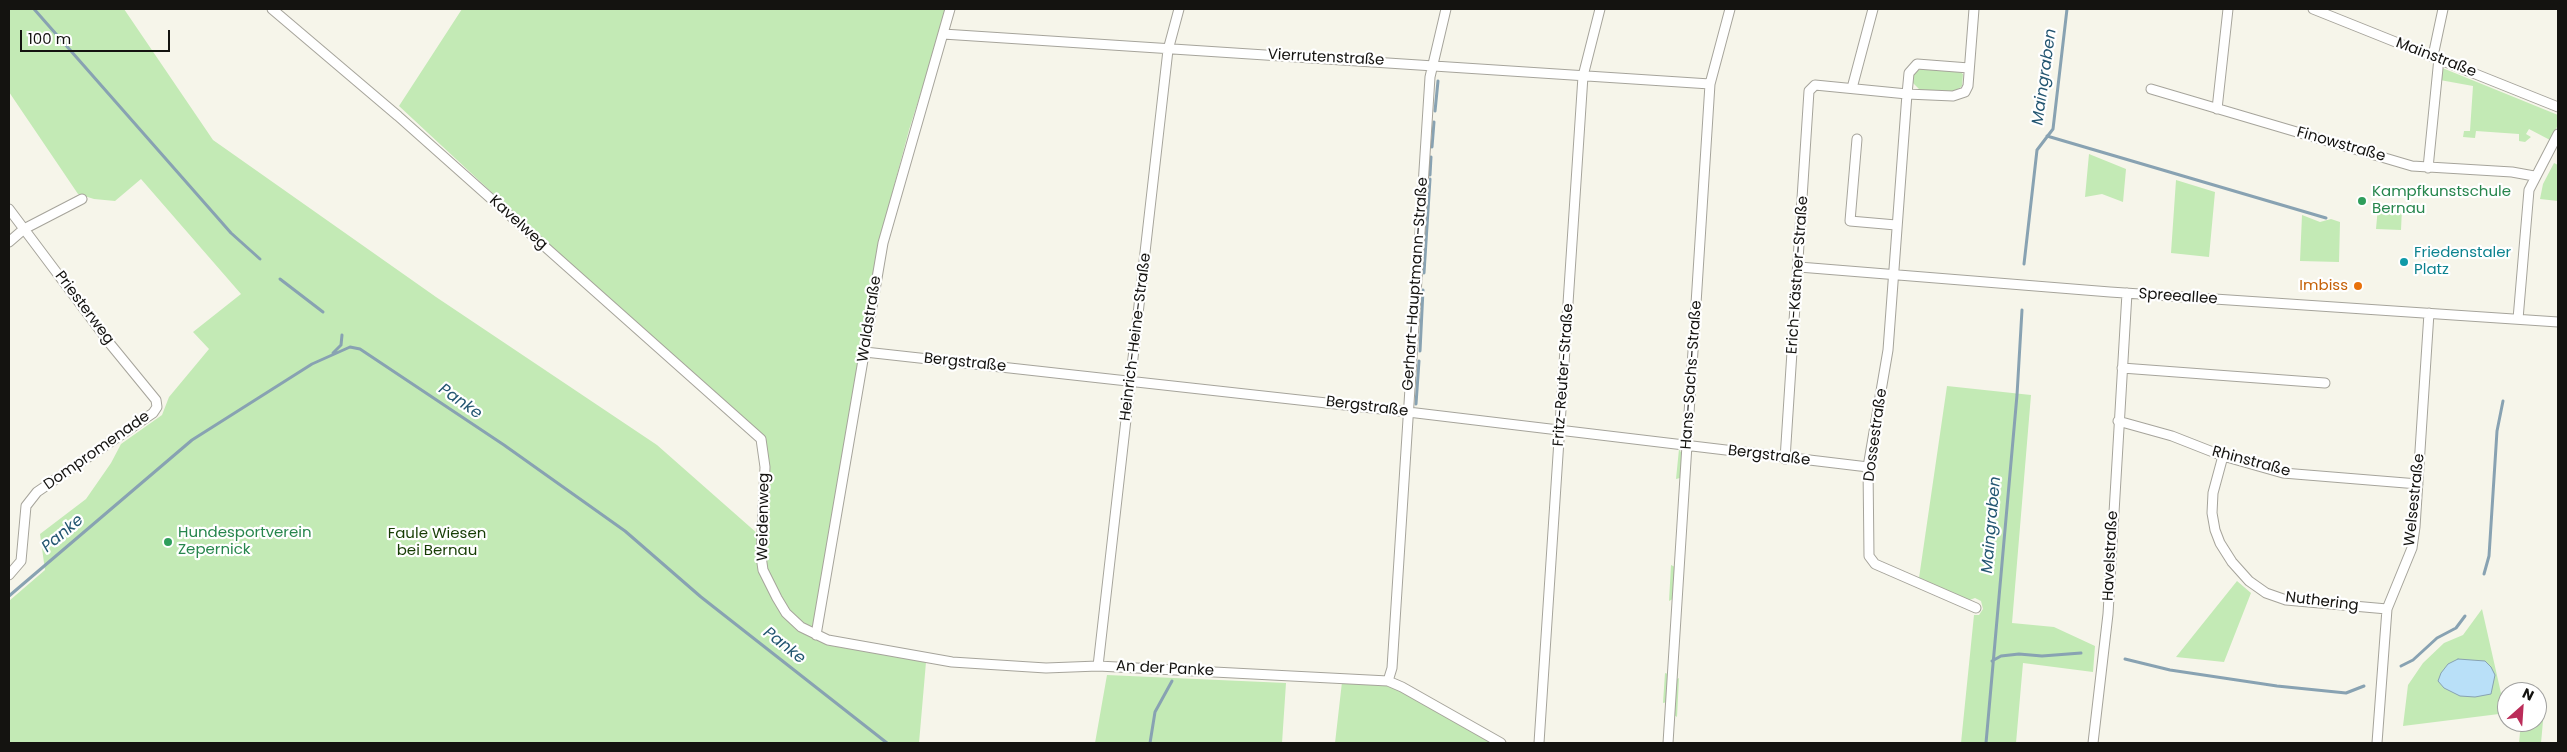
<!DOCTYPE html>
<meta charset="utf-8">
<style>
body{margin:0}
#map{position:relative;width:2567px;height:752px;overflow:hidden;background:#f6f5ea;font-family:Poppins,sans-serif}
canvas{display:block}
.frame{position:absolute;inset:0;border:10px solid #141310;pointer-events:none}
.north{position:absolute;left:2497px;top:682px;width:50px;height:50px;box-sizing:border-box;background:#fff;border:1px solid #a1a19f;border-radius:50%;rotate:26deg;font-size:14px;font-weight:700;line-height:20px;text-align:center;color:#141310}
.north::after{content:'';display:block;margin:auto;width:18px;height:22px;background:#bb2c59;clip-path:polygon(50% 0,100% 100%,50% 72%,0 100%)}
.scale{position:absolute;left:20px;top:30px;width:150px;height:22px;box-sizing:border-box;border:2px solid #141310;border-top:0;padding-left:6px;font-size:15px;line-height:18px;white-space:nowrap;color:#141310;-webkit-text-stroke:4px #fff;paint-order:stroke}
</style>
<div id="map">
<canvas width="2567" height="752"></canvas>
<div class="frame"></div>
<div class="north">N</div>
<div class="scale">100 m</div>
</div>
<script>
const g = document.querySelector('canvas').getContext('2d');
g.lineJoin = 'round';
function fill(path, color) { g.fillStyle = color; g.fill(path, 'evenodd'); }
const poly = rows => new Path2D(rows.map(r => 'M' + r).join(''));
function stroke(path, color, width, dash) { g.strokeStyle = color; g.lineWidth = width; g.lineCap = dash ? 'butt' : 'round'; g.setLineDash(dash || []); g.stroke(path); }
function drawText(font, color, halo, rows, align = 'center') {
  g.font = font + ' Poppins,sans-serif'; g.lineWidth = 4.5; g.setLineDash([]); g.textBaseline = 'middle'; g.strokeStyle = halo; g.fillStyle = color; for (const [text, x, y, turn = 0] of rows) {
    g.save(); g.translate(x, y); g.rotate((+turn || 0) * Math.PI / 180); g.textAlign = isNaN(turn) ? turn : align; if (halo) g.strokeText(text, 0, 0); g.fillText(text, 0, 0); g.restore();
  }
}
const green = poly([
 [9,9,124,9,213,140,436,297,657,445,758,534,766,526,769,492,769,465,764,440,587,281,399,106,462,9,947,9,909,130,879,242,815,617,809,636,827,645,926,662,919,743,9,743,9,601,45,570,40,534,86,499,111,463,121,444,162,415,169,397,209,349,193,332,241,294,141,179,115,201,94,199,78,194,9,92],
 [1924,67,1956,69,1963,74,1962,86,1957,90,1949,92,1920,90,1912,82,1912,77,1914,73],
 [2440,67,2558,115,2558,125,2550,140,2529,129,2526,134,2531,137,2525,142,2519,141,2519,134,2476,131,2475,138,2463,137,2464,131,2470,131,2473,86,2440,80],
 [2089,154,2126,169,2123,202,2102,194,2085,197],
 [2554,163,2558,165,2558,201,2540,199,2543,184],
 [2176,180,2215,192,2209,257,2171,253],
 [2378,207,2402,208,2401,230,2376,229],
 [2302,215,2320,222,2331,219,2340,222,2339,262,2300,261],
 [1947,386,2031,395,2012,623,2054,627,2095,646,2093,672,2023,663,2016,743,1961,743,1974,615,1979,615,1983,609,1981,601,1975,598,1967,601,1919,578],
 [1679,449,1682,454,1680,478,1676,479],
 [1671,565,1675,567,1673,599,1669,601],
 [2237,581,2251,593,2224,662,2176,657],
 [2482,609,2503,702,2507,702,2507,713,2403,726,2408,685,2423,663,2444,643,2463,635],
 [1665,673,1668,674,1667,702,1663,703],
 [1107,675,1286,683,1282,743,1095,743],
 [1679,678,1677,717,1674,715,1677,679],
 [1342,682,1377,683,1395,688,1494,743,1335,743],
 [2545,699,2541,743,2519,743,2521,722,2537,722,2537,700]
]);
const water = poly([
 [2458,659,2485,661,2491,667,2495,675,2491,694,2475,697,2460,696,2444,688,2438,681,2441,673,2448,664,2458,659]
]);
const stream = poly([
 [34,9,231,233,260,259],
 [1435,111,1438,81],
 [2047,136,2326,218],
 [1432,147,1434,122],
 [1430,175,1431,157],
 [2024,264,2037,150,2053,129,2067,9],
 [1424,273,1430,179],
 [280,279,323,312],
 [1420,351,1423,290],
 [333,353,341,345,342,335],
 [1416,404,1419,361],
 [2484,574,2489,556,2497,431,2503,401],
 [9,596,192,440,312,364,350,347,360,349,504,445,625,531,701,597,887,743],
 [2125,659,2170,670,2277,686,2346,693,2364,686],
 [1992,661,2001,656,2019,654,2042,656,2081,653],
 [2401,666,2413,660,2437,638,2456,628,2465,616],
 [1150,743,1155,712,1172,681],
 [1986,743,2017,395,2022,310]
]);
const street = poly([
 [272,9,398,116,761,439,765,467,761,556,763,570,777,598,786,613,801,627,828,640,952,662,1046,668,1098,666,1388,681,1402,687,1501,743],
 [1974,9,1968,86,1965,92,1953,96,1907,94,1888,350,1868,467,1869,556,1875,564,1976,608],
 [2313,9,2558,107],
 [943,34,1710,84],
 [2433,56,2443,9],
 [1852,88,1873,9],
 [2151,89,2412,166,2512,172,2534,176],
 [2217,109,2228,9],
 [1857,139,1850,221,1896,225],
 [2428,168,2439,58],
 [9,209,111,345,156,400,157,407,153,413,37,492,26,506,21,561,9,575],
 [9,242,24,229,82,199],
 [1799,267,2110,292,2558,322],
 [2518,319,2529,190,2558,134],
 [865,352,1408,412,1868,467],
 [2122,368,2325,383],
 [2118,421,2172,436,2223,456,2283,473,2418,484],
 [2223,456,2213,493,2212,513,2215,530,2220,543,2232,562,2249,581,2266,593,2286,600,2387,609],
 [1785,459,1809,91,1815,85,1907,94,1909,73,1917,64,1969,68],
 [816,635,883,243,950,9],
 [1098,666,1168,50,1179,9],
 [1388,681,1392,668,1430,77,1446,9],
 [1539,743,1583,76,1600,9],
 [1668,743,1710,84,1730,9],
 [2093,743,2108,614,2127,293],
 [2377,743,2387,609,2412,548,2415,527,2429,313]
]);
const markers = [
 [2362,201,5,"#2e9e5b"],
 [2404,262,5,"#0f9aa8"],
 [2358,286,5,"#e8710a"],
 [168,542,5,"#2e9e5b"]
];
const streetNames = [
 ["Vierrutenstraße",1326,58,3],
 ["Mainstraße",2436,58,21],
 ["Finowstraße",2341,145,16],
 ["Kavelweg",518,223,42],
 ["Erich-Kästner-Straße",1798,275,-86],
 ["Gerhart-Hauptmann-Straße",1416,284,-86],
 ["Spreeallee",2178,297,4],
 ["Priesterweg",84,308,53],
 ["Waldstraße",870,319,-81],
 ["Heinrich-Heine-Straße",1136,337,-83],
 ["Bergstraße",965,363,6],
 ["Fritz-Reuter-Straße",1564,375,-86],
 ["Hans-Sachs-Straße",1692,375,-86],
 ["Bergstraße",1367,407,7],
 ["Dossestraße",1876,435,-82],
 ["Dompromenade",97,451,-35],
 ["Bergstraße",1769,456,7],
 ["Rhinstraße",2251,462,15],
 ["Welsestraße",2415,500,-84],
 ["Weidenweg",764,517,-89],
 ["Havelstraße",2111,556,-87],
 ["Nuthering",2322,602,7],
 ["An der Panke",1165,669,3]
];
const leisureNames = [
 ["Kampfkunstschule",2372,192],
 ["Bernau",2372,209],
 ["Hundesportverein",178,533],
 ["Zepernick",178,550]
];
const cultureNames = [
 ["Friedenstaler",2414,253],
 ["Platz",2414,270]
];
const foodNames = [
 ["Imbiss",2348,286]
];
const parkNames = [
 ["Faule Wiesen",437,534],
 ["bei Bernau",437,551]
];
const waterNames = [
 ["Maingraben",2045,77,-82],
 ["Panke",460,402,35],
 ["Maingraben",1992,525,-85],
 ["Panke",63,534,-40],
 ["Panke",784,646,38]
];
fill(green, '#c3eab5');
fill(water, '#b9e0f8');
stroke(water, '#88a2b2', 1);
stroke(stream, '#88a2b2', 3);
stroke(street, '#a6a49b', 11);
stroke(street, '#fff', 9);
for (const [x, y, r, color] of markers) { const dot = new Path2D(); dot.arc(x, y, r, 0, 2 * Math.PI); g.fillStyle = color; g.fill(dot); stroke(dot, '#fff', 2); }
drawText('15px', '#141310', '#fff', streetNames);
drawText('15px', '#27864d', '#fff', leisureNames, 'left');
drawText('15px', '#0d838f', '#fff', cultureNames, 'left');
drawText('15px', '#c56008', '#fff', foodNames, 'right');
drawText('15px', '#173d04', '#fff', parkNames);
drawText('italic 16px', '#235671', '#fff', waterNames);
</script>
